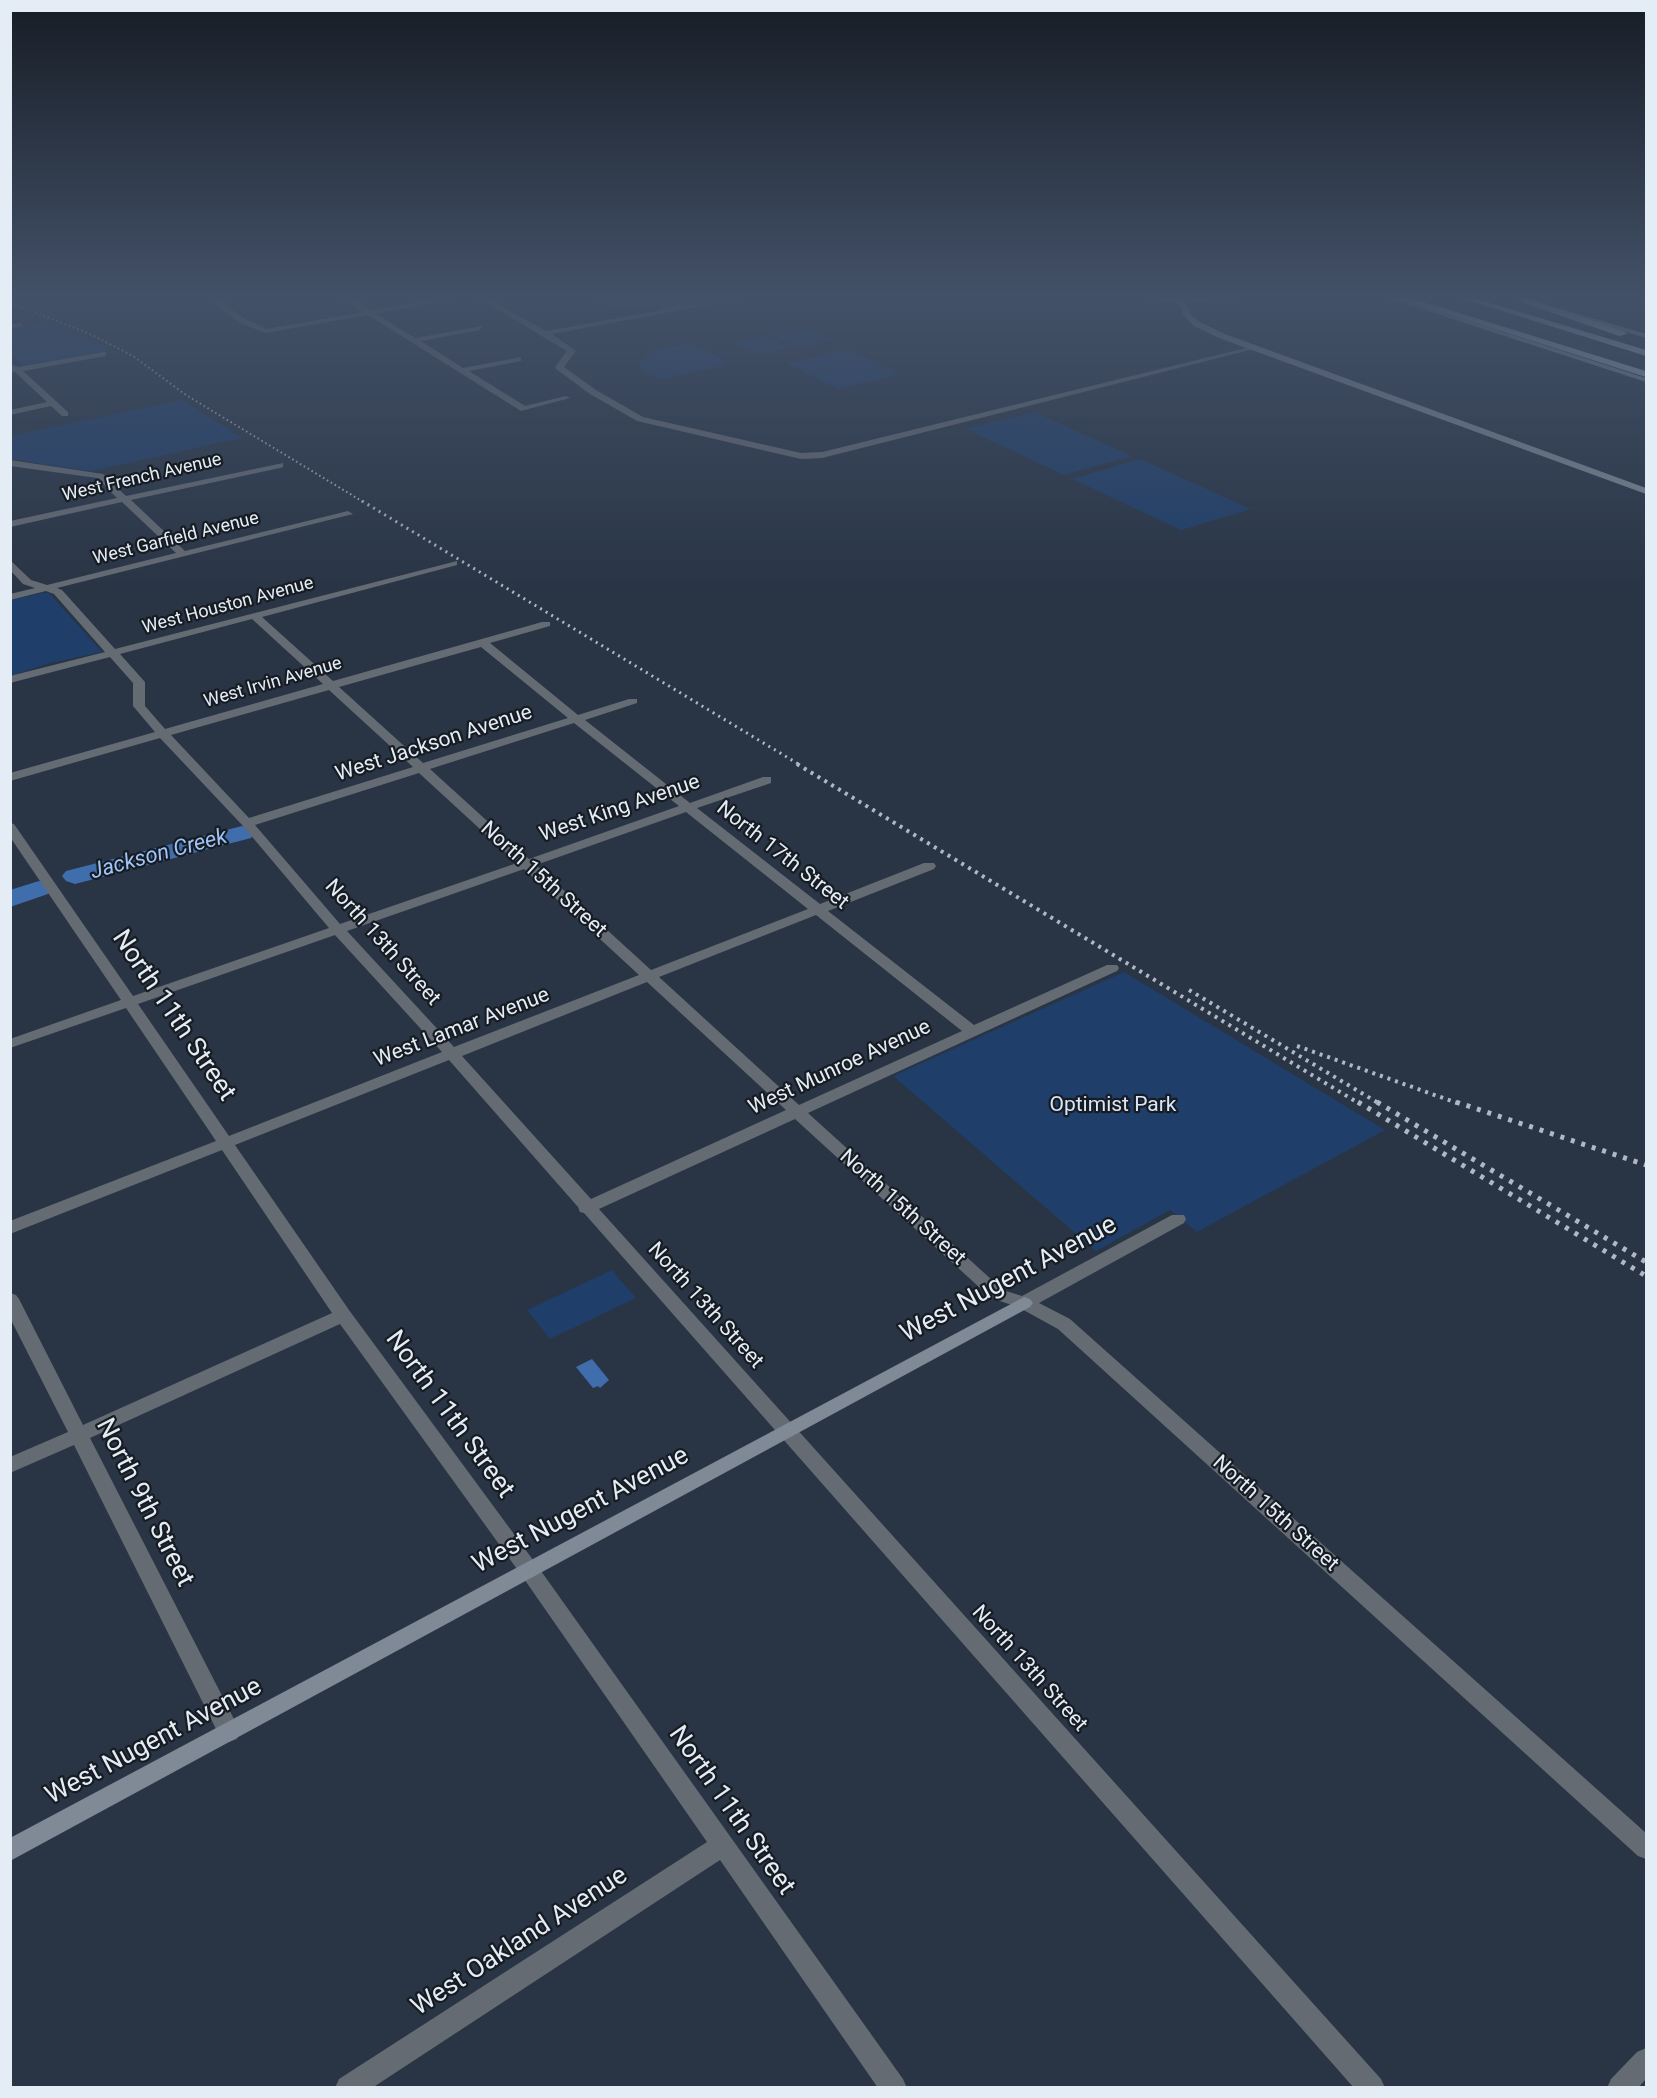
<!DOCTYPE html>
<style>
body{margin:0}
#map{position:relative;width:1657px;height:2098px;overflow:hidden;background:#293545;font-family:Roboto,sans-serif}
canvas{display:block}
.frame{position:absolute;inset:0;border:12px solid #e4ecf6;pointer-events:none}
</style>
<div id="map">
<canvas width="1657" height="2098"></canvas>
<div class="frame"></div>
</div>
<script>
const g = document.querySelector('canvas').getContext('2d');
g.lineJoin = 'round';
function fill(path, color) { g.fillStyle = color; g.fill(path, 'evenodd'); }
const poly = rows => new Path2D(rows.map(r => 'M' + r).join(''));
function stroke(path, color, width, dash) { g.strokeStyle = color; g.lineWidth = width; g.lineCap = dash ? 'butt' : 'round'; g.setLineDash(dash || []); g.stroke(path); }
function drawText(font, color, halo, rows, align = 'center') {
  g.font = font + ' Roboto,sans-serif'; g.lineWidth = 4.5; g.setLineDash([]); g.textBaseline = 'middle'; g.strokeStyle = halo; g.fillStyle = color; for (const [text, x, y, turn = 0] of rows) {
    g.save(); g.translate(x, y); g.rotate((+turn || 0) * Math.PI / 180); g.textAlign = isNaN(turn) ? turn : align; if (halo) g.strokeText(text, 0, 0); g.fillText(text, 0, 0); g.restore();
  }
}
const green = poly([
 [594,298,704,298,662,306,634,308,606,304],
 [45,321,98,344,107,351,23,366,11,355,11,330],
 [806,328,831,340,798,347,773,335],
 [766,336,791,348,758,355,733,343],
 [692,343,728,362,727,365,661,379,642,371,639,366,640,360,657,349],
 [849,349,902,374,838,389,786,363],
 [182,400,242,438,91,471,11,459,11,436],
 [1034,412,1132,456,1064,475,966,429],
 [1140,459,1251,509,1181,530,1072,479],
 [41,593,49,593,102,652,50,663,13,675,10,671,10,600],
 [1124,972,1385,1130,1197,1232,1170,1210,1096,1251,893,1076],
 [612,1270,636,1298,550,1339,527,1310]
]);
const water = poly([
 [592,1359,609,1380,600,1388,598,1386,593,1388,576,1367]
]);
const stream = poly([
 [658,310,716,298]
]);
const river = poly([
 [242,826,251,828,254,833,251,838,75,884,66,881,62,876,66,871,242,826],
 [39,881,48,884,52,889,48,894,10,907,10,890,39,881]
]);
const street = poly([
 [207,298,216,298,244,318,266,329,363,312,342,298,351,298,371,310,442,298,458,298,376,314,415,338,483,326,480,330,421,341,463,368,521,357,521,361,469,371,525,406,566,396,570,398,521,411,368,315,265,333,238,322,207,298],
 [478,298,487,298,546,331,730,298,746,298,552,334,576,351,564,367,596,390,643,417,801,453,822,452,1254,346,1258,348,822,458,801,459,637,421,590,394,556,369,555,367,567,351,478,298],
 [1181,298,1235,298,1231,300,1181,302,1177,300,1181,298],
 [22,323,22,327,10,328,10,324,22,323],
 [103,352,106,352,106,356,23,371,68,412,68,416,62,416,51,406,10,415,10,410,47,402,15,372,10,373,10,364,19,367,103,352],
 [10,460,103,474,126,496,283,463,283,467,280,468,131,500,185,551,348,511,353,514,57,588,62,590,115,649,457,561,457,565,262,617,333,681,542,622,550,622,550,626,490,643,578,715,629,699,637,699,637,703,585,720,690,803,763,777,771,777,771,783,697,808,820,904,924,863,934,863,936,866,934,869,828,911,974,1025,1107,965,1117,965,1119,968,1117,971,808,1113,1003,1290,1022,1296,1172,1215,1184,1215,1186,1219,1184,1223,1039,1303,1070,1319,1646,1833,1646,1859,1638,1856,1058,1329,1018,1307,991,1298,795,1119,599,1209,1381,2079,1385,2088,1354,2088,584,1213,580,1212,578,1207,449,1060,235,1145,349,1310,536,1564,903,2079,907,2088,878,2088,720,1860,372,2088,335,2088,339,2079,707,1842,522,1576,340,1324,90,1438,237,1725,240,1732,237,1739,229,1742,221,1739,74,1445,10,1473,10,1457,68,1432,10,1318,10,1293,16,1295,19,1299,83,1425,332,1313,222,1150,10,1234,10,1221,216,1141,126,1008,10,1048,10,1039,121,1000,10,837,10,823,14,824,133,996,329,928,243,826,160,738,10,781,10,773,155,732,133,706,133,683,110,657,10,683,10,676,105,652,54,594,46,591,10,600,10,594,35,588,23,584,10,570,10,560,31,580,47,585,176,553,122,502,10,527,10,521,117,498,97,478,10,466,10,460],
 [252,619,323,684,165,729,145,706,145,682,120,654,252,619],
 [481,647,568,718,423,763,339,687,481,647],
 [329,690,413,767,249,818,171,735,329,690],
 [574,723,679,806,529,859,430,769,574,723],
 [419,773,517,863,340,924,255,825,419,773],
 [686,812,808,909,651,970,536,865,686,812],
 [524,869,639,975,454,1047,347,931,524,869],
 [816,915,962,1031,799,1105,659,977,816,915],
 [335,935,442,1052,229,1136,138,1004,335,935],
 [647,982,786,1110,591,1199,462,1056,647,982],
 [1646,2048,1646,2079,1638,2088,1607,2088,1611,2079,1637,2052,1646,2048]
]);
const secondary = poly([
 [1144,298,1184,298,1191,315,1200,322,1225,334,1646,488,1646,494,1219,338,1194,326,1184,316,1178,302,1144,298],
 [1388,298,1399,298,1646,378,1646,382,1388,298],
 [1513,298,1525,298,1646,334,1646,338,1513,298],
 [1024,1297,1030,1299,1033,1303,1030,1307,10,1861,10,1838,1024,1297]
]);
const highway = poly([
 [1398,298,1411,298,1646,371,1646,377,1398,298],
 [1461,298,1474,298,1646,350,1646,356,1461,298],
 [1527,298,1625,332,1627,334,1619,336,1524,303,1523,301,1527,298]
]);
const railFar3 = poly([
 [10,303,88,333,133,356,186,395,365,503]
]);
const railFar2 = poly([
 [362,501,800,765]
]);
const railFar1 = poly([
 [797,764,1360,1104],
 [1189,990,1380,1104],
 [1297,1046,1460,1104]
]);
const rail = poly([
 [1358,1102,1646,1276],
 [1377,1102,1646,1262],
 [1456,1102,1646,1165]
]);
const farStreetnames = [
 ["West French Avenue",142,478,-13],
 ["West Garfield Avenue",176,539,-14],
 ["West Houston Avenue",228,606,-15],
 ["West Irvin Avenue",273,683,-16]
];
const streetNames = [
 ["West Jackson Avenue",434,744,-18],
 ["West King Avenue",620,809,-19],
 ["North 17th Street",782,856,38],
 ["North 15th Street",543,880,42],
 ["North 13th Street",382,943,48],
 ["West Lamar Avenue",462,1028,-21],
 ["West Munroe Avenue",840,1068,-25],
 ["North 15th Street",902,1208,42],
 ["North 13th Street",705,1306,48],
 ["North 15th Street",1275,1514,42],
 ["North 13th Street",1029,1669,48]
];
const parkNames = [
 ["Optimist Park",1113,1106]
];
const waterNames = [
 ["Jackson Creek",159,855,-15]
];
const nearStreetnames = [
 ["North 11th Street",173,1016,56],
 ["West Nugent Avenue",1009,1280,-28],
 ["North 11th Street",449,1415,54],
 ["North 9th Street",144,1503,63],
 ["West Nugent Avenue",581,1511,-28],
 ["West Nugent Avenue",154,1742,-28],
 ["North 11th Street",731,1811,55],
 ["West Oakland Avenue",520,1942,-33]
];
fill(green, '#1f3e69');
fill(water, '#406ead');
stroke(stream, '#406ead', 2);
fill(river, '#406ead');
fill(street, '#656b73');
fill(secondary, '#808996');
fill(highway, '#a7b5c9');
stroke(railFar3, '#afb8c4', 2, [1.5, 3]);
stroke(railFar2, '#afb8c4', 3, [2, 4.5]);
stroke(railFar1, '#afb8c4', 4, [3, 5]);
stroke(rail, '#afb8c4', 5, [4, 7]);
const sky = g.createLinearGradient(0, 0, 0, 592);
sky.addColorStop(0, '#171d26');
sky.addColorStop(0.5, '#435168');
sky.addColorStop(1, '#43516800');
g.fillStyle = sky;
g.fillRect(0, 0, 1657, 592);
drawText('18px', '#e4ecf6', '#171c23', farStreetnames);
drawText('21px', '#e4ecf6', '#171c23', streetNames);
drawText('21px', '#d9e5f8', '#171c23', parkNames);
drawText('italic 22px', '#9fc5f9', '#171c23', waterNames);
drawText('26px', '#e4ecf6', '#171c23', nearStreetnames);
</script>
